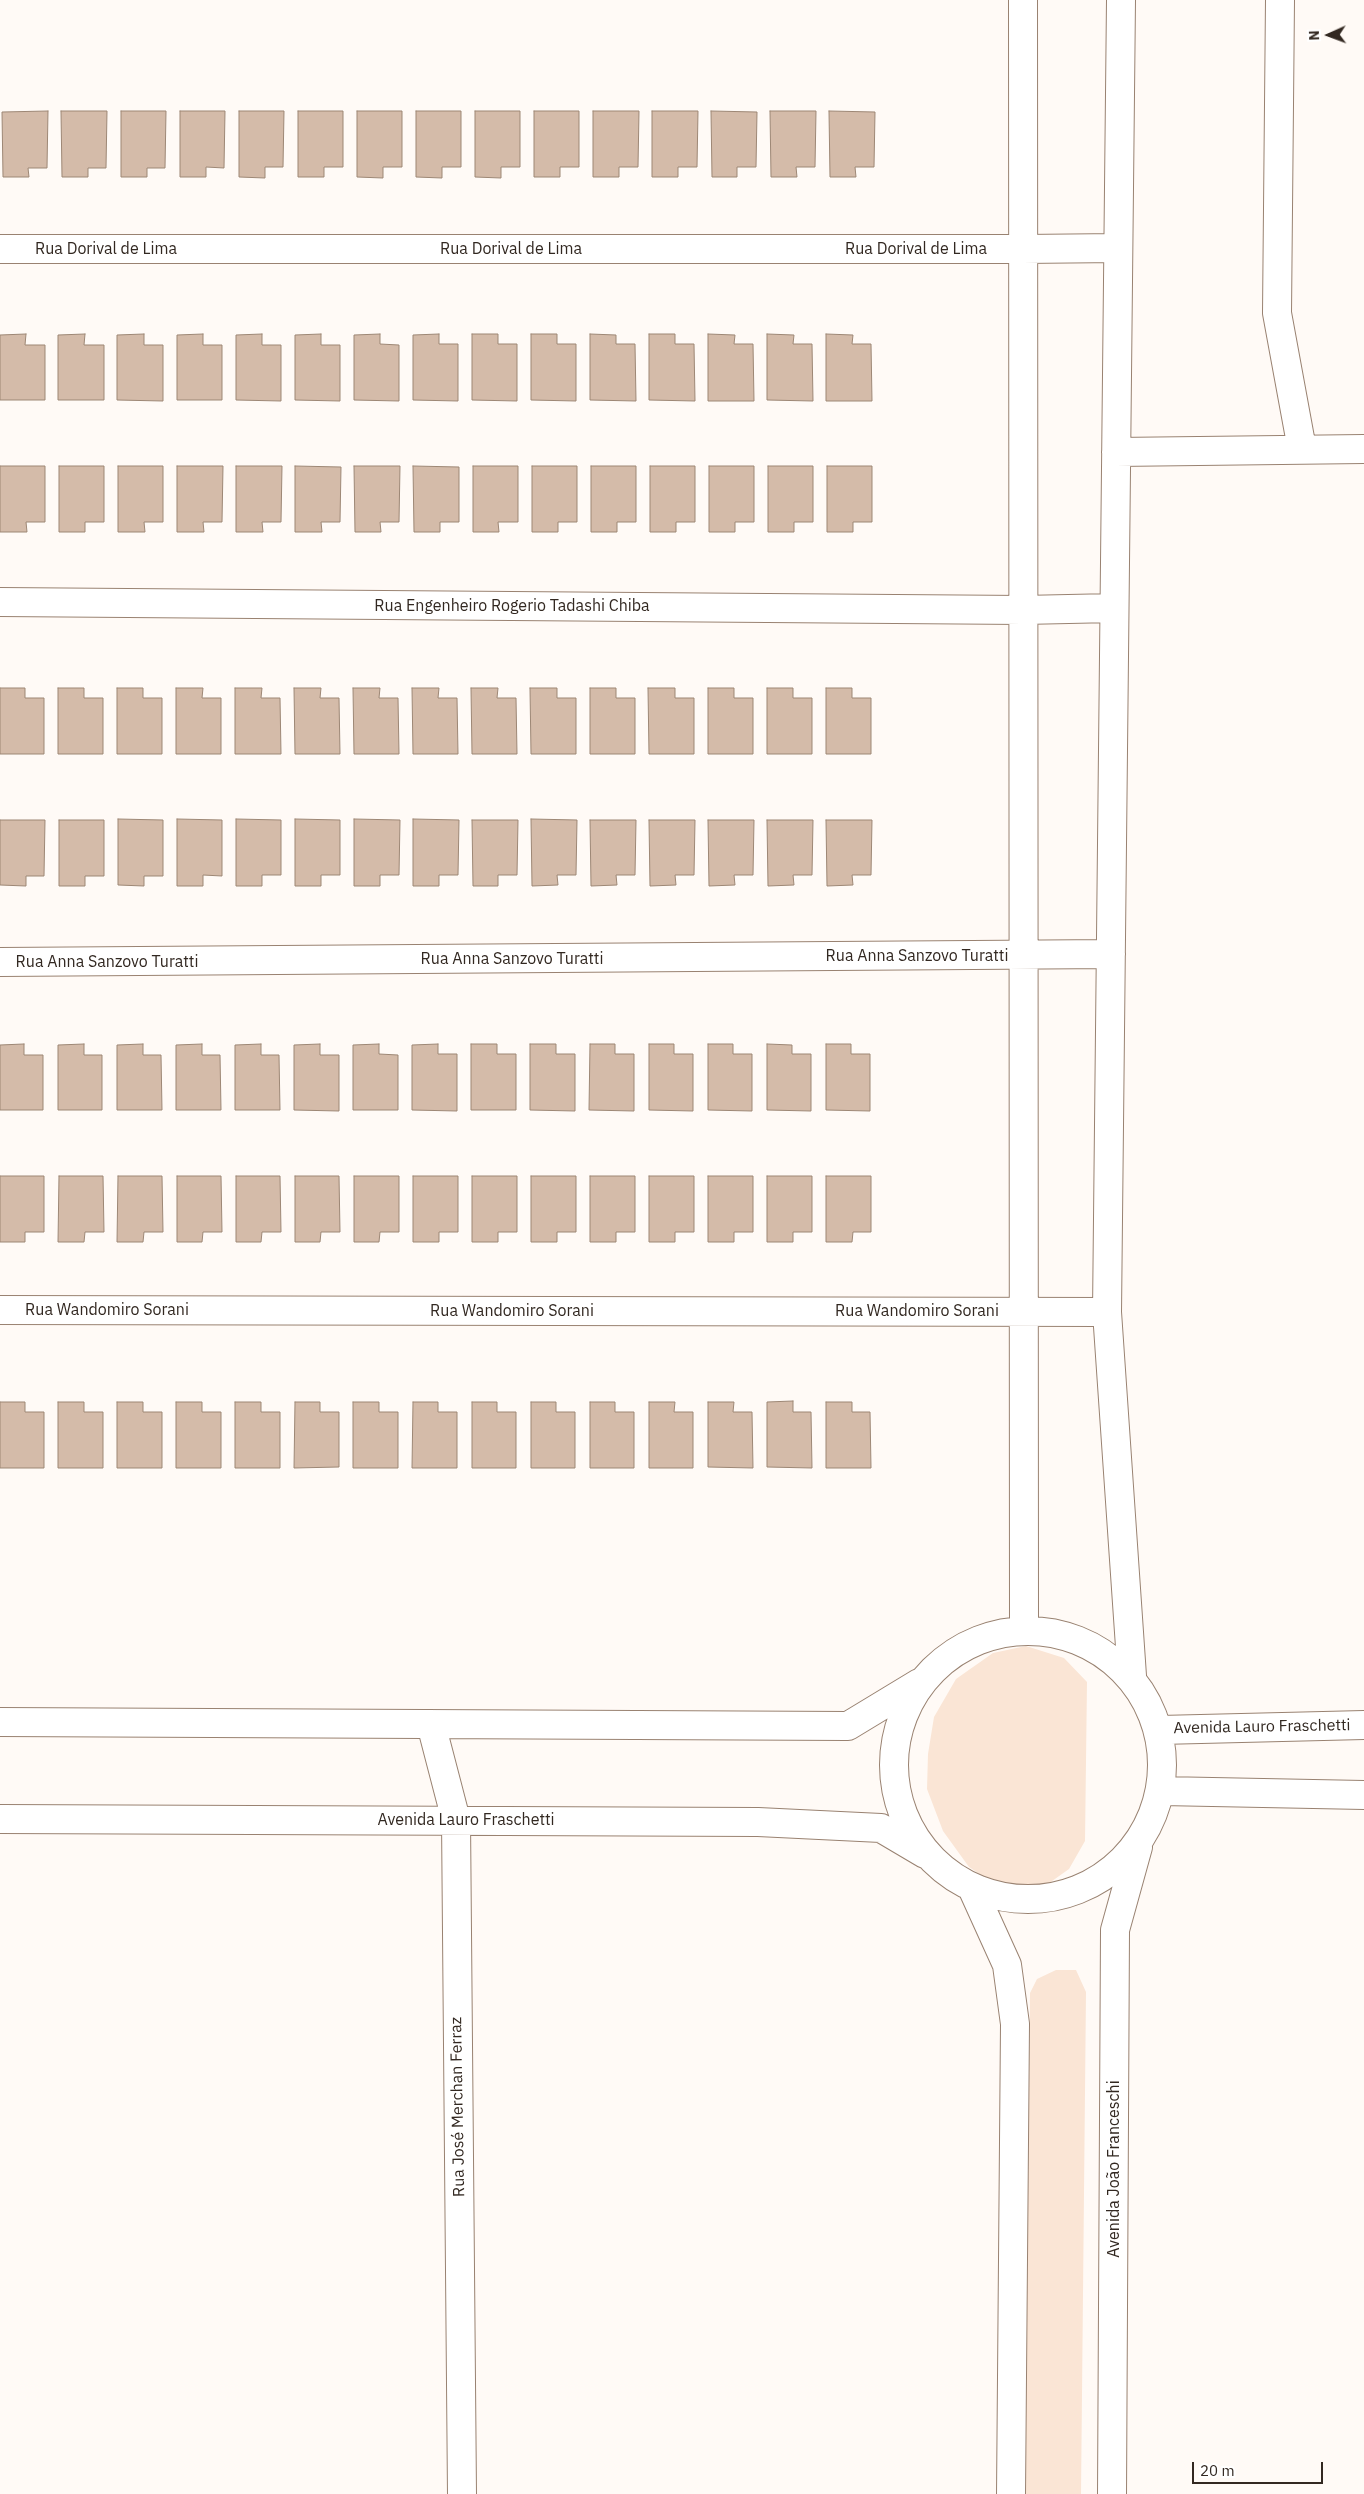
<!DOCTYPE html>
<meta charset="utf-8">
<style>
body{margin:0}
#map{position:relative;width:1364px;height:2494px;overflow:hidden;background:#fffaf6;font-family:"IBM Plex Sans",sans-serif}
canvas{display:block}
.north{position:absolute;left:1304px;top:10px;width:50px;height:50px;-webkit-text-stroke:4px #fff;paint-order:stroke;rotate:268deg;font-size:14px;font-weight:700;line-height:20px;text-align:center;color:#322821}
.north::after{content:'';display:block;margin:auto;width:18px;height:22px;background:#322821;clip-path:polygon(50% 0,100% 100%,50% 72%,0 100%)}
.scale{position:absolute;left:1192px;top:2462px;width:131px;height:22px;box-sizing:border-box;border:2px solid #322821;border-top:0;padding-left:6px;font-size:15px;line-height:18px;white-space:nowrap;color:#322821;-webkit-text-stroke:4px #fff;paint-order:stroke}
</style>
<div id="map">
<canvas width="1364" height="2494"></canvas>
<div class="north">N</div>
<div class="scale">20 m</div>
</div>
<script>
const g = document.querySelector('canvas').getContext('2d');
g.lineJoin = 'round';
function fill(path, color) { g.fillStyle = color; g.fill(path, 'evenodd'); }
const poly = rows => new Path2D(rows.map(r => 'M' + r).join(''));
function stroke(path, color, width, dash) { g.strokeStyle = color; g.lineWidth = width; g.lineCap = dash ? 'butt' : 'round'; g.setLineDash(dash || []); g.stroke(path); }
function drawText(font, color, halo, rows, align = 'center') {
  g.font = font + ' "IBM Plex Sans",sans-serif'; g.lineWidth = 4; g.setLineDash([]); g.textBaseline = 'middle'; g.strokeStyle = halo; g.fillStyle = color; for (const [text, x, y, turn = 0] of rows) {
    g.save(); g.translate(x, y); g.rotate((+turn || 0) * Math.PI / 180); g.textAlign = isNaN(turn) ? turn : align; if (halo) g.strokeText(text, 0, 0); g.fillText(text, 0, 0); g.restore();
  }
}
const green = poly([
 [1026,1646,1064,1658,1087,1682,1085,1841,1069,1869,1038,1891,1004,1890,969,1867,943,1831,927,1789,928,1754,934,1717,956,1679,993,1653],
 [1056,1970,1076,1970,1086,1992,1081,2494,1025,2494,1030,1993,1037,1979]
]);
const building = poly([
 [48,111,47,168,28,168,29,177,3,177,2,112,48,111],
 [61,111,107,111,106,168,88,168,88,177,62,177,61,111],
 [121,111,166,111,165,168,147,168,147,177,121,177,121,111],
 [180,111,225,111,224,168,206,167,206,177,180,177,180,111],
 [239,111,284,111,283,167,265,167,265,178,239,177,239,111],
 [298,111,343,111,343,167,324,167,324,177,298,177,298,111],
 [357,111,402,111,402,167,383,167,383,178,357,177,357,111],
 [416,111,461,111,461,167,442,167,442,178,416,177,416,111],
 [475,111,520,111,520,167,501,167,501,178,475,177,475,111],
 [534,111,579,111,579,167,560,167,560,177,534,177,534,111],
 [593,111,639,111,638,167,619,167,619,177,593,177,593,111],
 [652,111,698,111,697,167,678,167,678,177,652,177,652,111],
 [711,111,757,112,756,167,737,167,737,177,712,177,711,111],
 [770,111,816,111,815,167,796,167,797,177,771,177,770,111],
 [829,111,875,112,874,167,855,167,856,177,830,177,829,111],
 [26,334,25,345,45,345,45,400,0,400,0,335,26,334],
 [85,334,84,345,104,345,104,400,58,400,58,335,85,334],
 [144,334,144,345,163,345,163,401,117,400,117,335,144,334],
 [203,334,203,345,222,345,222,400,177,400,177,335,203,334],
 [262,334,262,345,281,345,281,401,236,400,236,335,262,334],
 [321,334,321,345,340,345,340,401,295,400,295,335,321,334],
 [380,334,380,344,399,345,399,401,354,400,354,335,380,334],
 [439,334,439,344,458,344,458,401,413,400,413,335,439,334],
 [472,334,498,334,498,344,517,344,517,401,472,400,472,334],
 [531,334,557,334,557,344,576,344,576,401,531,400,531,334],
 [590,334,616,335,616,344,635,344,636,401,590,400,590,334],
 [649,334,675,334,675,344,694,344,695,401,649,400,649,334],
 [708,334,735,335,734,344,753,344,754,401,708,401,708,334],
 [767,334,794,335,793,344,812,344,813,401,767,400,767,334],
 [826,334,853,335,852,344,871,344,872,401,826,401,826,334],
 [0,466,45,466,45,522,26,522,27,532,0,532,0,466],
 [59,466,104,466,104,522,85,522,85,532,59,532,59,466],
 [118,466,163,466,163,522,144,522,145,532,118,532,118,466],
 [177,466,223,466,222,522,203,522,204,532,177,532,177,466],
 [236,466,282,466,281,522,262,522,263,532,236,532,236,466],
 [295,466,341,467,340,522,321,522,322,532,295,532,295,466],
 [354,466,400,466,399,522,380,522,381,532,355,532,354,466],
 [413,466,459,467,459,522,440,522,440,532,414,532,413,466],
 [473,466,518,466,518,522,498,522,499,532,473,532,473,466],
 [532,466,577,466,577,522,558,522,558,532,532,532,532,466],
 [591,466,636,466,636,522,617,522,617,532,591,532,591,466],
 [650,466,695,466,695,522,676,522,676,532,650,532,650,466],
 [709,466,754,466,754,522,735,522,735,532,709,532,709,466],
 [768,466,813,466,813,522,794,522,794,532,768,532,768,466],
 [827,466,872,466,872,522,853,522,853,532,827,532,827,466],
 [0,688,25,688,25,698,44,698,44,754,0,754,0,688],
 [58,688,84,688,84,698,103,698,103,754,58,754,58,688],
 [117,688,143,688,143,698,162,698,162,754,117,754,117,688],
 [176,688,203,688,202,698,221,698,221,754,176,754,176,688],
 [235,688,262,688,261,698,280,698,281,754,235,754,235,688],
 [294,688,321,688,320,698,339,698,340,754,295,754,294,688],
 [353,688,380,688,379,698,398,698,399,754,354,754,353,688],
 [412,688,439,688,438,698,457,698,458,754,413,754,412,688],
 [471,688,498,688,497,698,516,698,517,754,472,754,471,688],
 [530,688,557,688,557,698,576,698,576,754,531,754,530,688],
 [590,688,616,688,616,698,635,698,635,754,590,754,590,688],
 [648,688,675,688,675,698,694,698,694,754,649,754,648,688],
 [708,688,734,688,734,698,753,698,753,754,708,754,708,688],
 [767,688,793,688,793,698,812,698,812,754,767,754,767,688],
 [826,688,852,688,852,698,871,698,871,754,826,754,826,688],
 [118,819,163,820,163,876,144,876,144,886,118,885,118,819],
 [177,819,222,820,222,876,203,875,203,886,177,886,177,819],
 [236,819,281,820,281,875,262,875,262,886,236,886,236,819],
 [295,819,340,820,340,875,321,875,321,886,295,886,295,819],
 [354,819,400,820,399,875,380,875,380,886,354,886,354,819],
 [413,819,459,820,458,875,439,875,439,886,413,886,413,819],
 [531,819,577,820,576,875,557,875,558,885,532,886,531,819],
 [0,820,45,820,44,876,26,876,26,886,0,885,0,820],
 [59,820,104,820,104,876,85,876,85,886,59,886,59,820],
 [472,820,518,820,517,875,498,875,498,886,473,886,472,820],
 [590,820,636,820,635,875,616,875,617,885,591,886,590,820],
 [649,820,695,820,694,875,675,875,676,885,650,886,649,820],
 [708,820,754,820,753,875,734,875,735,885,709,886,708,820],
 [767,820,813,820,812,875,793,875,794,885,768,886,767,820],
 [826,820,872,820,871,875,852,875,853,885,827,886,826,820],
 [24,1044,24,1055,43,1055,43,1110,0,1110,0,1045,24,1044],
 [84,1044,84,1055,102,1055,102,1110,58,1110,58,1045,84,1044],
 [143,1044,143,1055,161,1055,162,1110,117,1110,117,1045,143,1044],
 [202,1044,202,1055,220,1055,221,1110,176,1110,176,1045,202,1044],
 [261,1044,261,1055,279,1055,280,1110,235,1110,235,1045,261,1044],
 [320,1044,320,1055,339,1055,339,1111,294,1110,294,1045,320,1044],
 [379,1044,379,1054,398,1055,398,1110,353,1110,353,1045,379,1044],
 [438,1044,438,1054,457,1054,457,1111,412,1110,412,1045,438,1044],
 [471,1044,497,1044,497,1054,516,1054,516,1110,471,1110,471,1044],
 [530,1044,556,1044,556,1054,575,1054,575,1111,530,1110,530,1044],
 [590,1044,615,1044,615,1054,634,1054,634,1111,589,1110,590,1044],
 [649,1044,674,1044,674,1054,693,1054,693,1111,649,1110,649,1044],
 [708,1044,733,1044,733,1054,752,1054,752,1111,708,1110,708,1044],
 [767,1044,792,1045,792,1054,811,1054,811,1111,767,1110,767,1044],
 [826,1044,851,1044,851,1054,870,1054,870,1111,826,1110,826,1044],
 [0,1176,44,1176,44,1232,25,1232,25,1242,0,1242,0,1176],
 [59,1176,103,1176,104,1232,85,1232,84,1242,58,1242,59,1176],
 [118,1176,162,1176,163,1232,144,1232,143,1242,117,1242,118,1176],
 [177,1176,221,1176,222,1232,203,1232,202,1242,177,1242,177,1176],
 [236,1176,280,1176,281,1232,262,1232,261,1242,236,1242,236,1176],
 [295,1176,339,1176,340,1232,321,1232,320,1242,295,1242,295,1176],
 [354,1176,399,1176,399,1232,380,1232,379,1242,354,1242,354,1176],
 [413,1176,458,1176,458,1232,439,1232,439,1242,413,1242,413,1176],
 [472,1176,517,1176,517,1232,498,1232,498,1242,472,1242,472,1176],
 [531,1176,576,1176,576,1232,557,1232,557,1242,531,1242,531,1176],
 [590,1176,635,1176,635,1232,616,1232,616,1242,590,1242,590,1176],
 [649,1176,694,1176,694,1232,675,1232,675,1242,649,1242,649,1176],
 [708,1176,753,1176,753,1232,734,1232,734,1242,708,1242,708,1176],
 [767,1176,812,1176,812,1232,793,1232,793,1242,767,1242,767,1176],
 [826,1176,871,1176,871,1232,853,1232,852,1242,826,1242,826,1176],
 [793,1401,793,1412,811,1412,812,1468,767,1467,767,1402,793,1401],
 [0,1402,25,1402,25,1412,44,1412,44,1468,0,1468,0,1402],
 [58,1402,84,1402,84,1412,103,1412,103,1468,58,1468,58,1402],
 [117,1402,143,1402,143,1412,162,1412,162,1468,117,1468,117,1402],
 [176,1402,202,1402,202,1412,221,1412,221,1468,176,1468,176,1402],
 [235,1402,261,1402,261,1412,280,1412,280,1468,235,1468,235,1402],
 [295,1402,320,1402,320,1412,339,1412,339,1467,294,1468,295,1402],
 [353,1402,379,1402,379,1412,398,1412,398,1468,353,1468,353,1402],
 [413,1402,438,1402,438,1412,457,1412,457,1468,412,1468,413,1402],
 [472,1402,497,1402,497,1412,516,1412,516,1468,472,1468,472,1402],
 [531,1402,556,1402,556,1412,575,1412,575,1468,531,1468,531,1402],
 [590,1402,615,1402,615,1412,634,1412,634,1468,590,1468,590,1402],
 [649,1402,675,1402,674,1412,693,1412,693,1468,649,1468,649,1402],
 [708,1402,734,1402,733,1412,752,1412,753,1468,708,1467,708,1402],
 [826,1402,852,1402,852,1412,870,1412,871,1468,826,1468,826,1402]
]);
const minor = poly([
 [1023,0,1024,1628],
 [1121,0,1107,1312,1132,1676],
 [1280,0,1277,313,1302,449],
 [0,249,1023,249,1118,248],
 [1116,452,1364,449],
 [0,602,1023,610,1114,608],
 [0,962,1111,954],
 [0,1310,1107,1312],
 '894 1765a134 134 0 1 1 268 0a134 134 0 1 1-268 0Z',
 [0,1722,848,1726,919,1683],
 [431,1724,456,1820,462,2494],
 [1160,1730,1364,1725],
 [1162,1791,1364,1795],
 [0,1819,758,1822,881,1828,925,1854],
 [973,1890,1007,1965,1015,2024,1011,2494],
 [1112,2494,1115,1930,1138,1847]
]);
const streetNames = [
 ["Rua Dorival de Lima",106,249],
 ["Rua Dorival de Lima",511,249],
 ["Rua Dorival de Lima",916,249],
 ["Rua Engenheiro Rogerio Tadashi Chiba",512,606],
 ["Rua Anna Sanzovo Turatti",917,956],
 ["Rua Anna Sanzovo Turatti",512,959],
 ["Rua Anna Sanzovo Turatti",107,962],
 ["Rua Wandomiro Sorani",107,1310],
 ["Rua Wandomiro Sorani",512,1311],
 ["Rua Wandomiro Sorani",917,1311],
 ["Avenida Lauro Fraschetti",1262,1727,-1],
 ["Avenida Lauro Fraschetti",466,1820],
 ["Rua José Merchan Ferraz",458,2107,-91],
 ["Avenida João Franceschi",1114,2169,-90]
];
fill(green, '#fae5d5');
fill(building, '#d4bba9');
stroke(building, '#9d8775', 1);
stroke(minor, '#998271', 30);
stroke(minor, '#fff', 28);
drawText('16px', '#322821', '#fff', streetNames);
</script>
